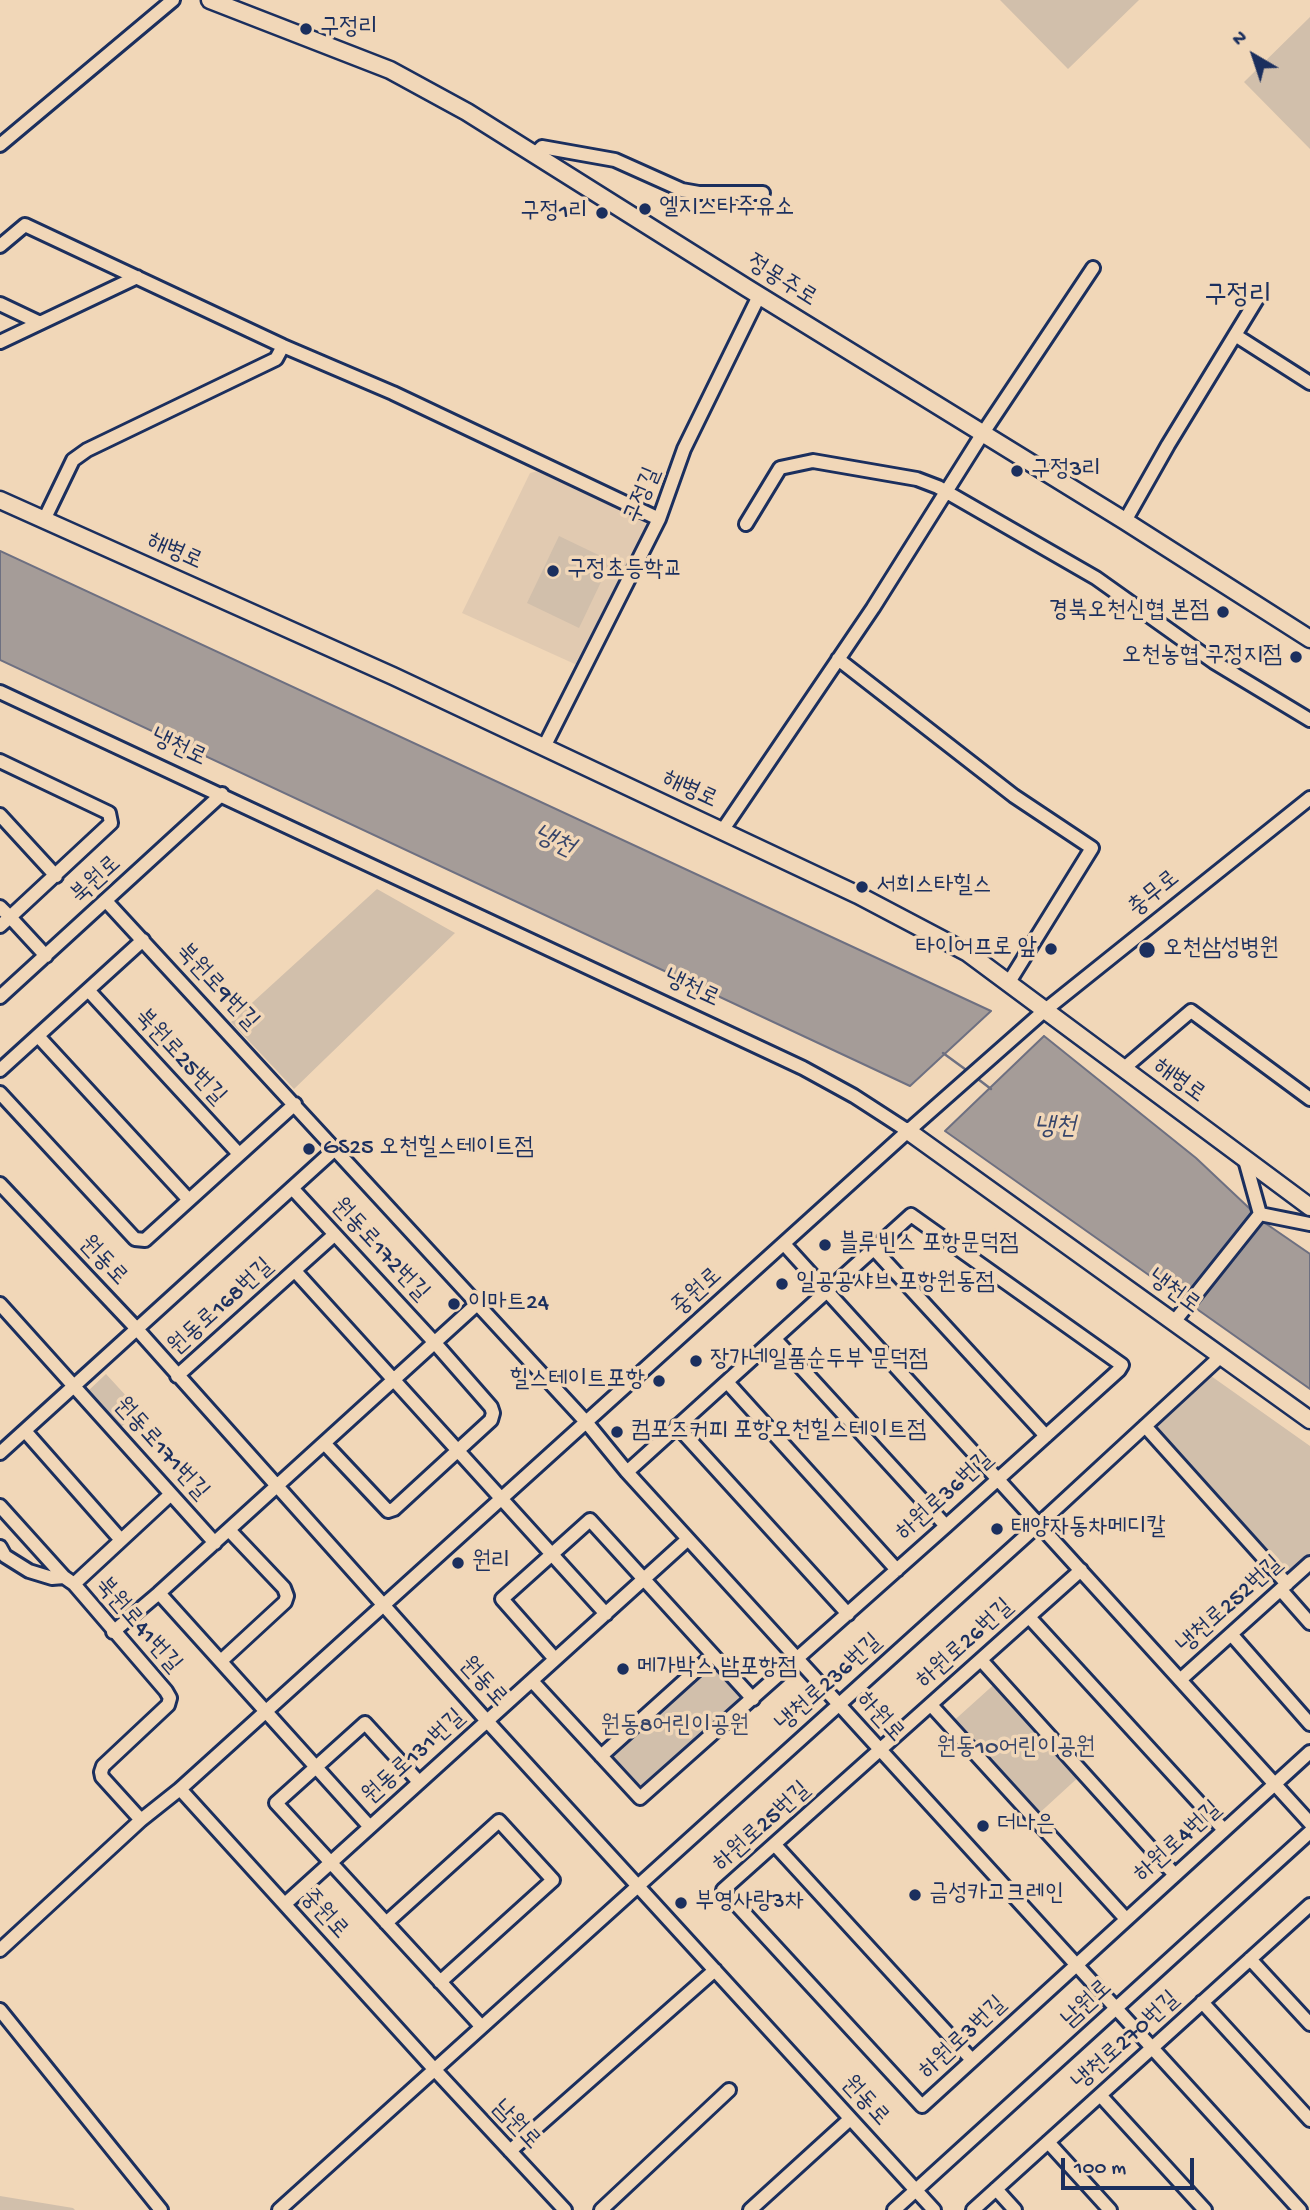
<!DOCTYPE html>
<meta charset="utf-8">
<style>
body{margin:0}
#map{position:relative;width:1310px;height:2210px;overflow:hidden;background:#f1d7b8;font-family:"Gochi Hand",sans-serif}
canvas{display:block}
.north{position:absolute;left:1219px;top:21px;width:70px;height:70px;-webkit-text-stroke:5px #f1d7b8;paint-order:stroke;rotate:321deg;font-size:19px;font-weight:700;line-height:28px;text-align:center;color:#1b2f5e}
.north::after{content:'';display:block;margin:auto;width:24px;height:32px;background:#1b2f5e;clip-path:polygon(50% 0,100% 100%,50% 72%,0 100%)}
.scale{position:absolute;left:1061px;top:2158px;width:133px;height:32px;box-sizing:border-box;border:4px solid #1b2f5e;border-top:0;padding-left:9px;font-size:21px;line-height:24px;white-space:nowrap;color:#1b2f5e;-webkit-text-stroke:5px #f1d7b8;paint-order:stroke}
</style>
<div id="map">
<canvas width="1310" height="2210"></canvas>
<div class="north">N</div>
<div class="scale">100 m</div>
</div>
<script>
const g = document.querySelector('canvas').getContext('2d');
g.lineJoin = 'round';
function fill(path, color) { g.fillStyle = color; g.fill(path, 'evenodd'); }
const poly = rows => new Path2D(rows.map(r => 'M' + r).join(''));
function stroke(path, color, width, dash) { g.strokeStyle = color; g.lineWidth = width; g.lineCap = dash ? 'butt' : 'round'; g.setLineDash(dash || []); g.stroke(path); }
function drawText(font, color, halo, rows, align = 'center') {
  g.font = font + ' "Gochi Hand","Poor Story",sans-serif'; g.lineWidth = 7; g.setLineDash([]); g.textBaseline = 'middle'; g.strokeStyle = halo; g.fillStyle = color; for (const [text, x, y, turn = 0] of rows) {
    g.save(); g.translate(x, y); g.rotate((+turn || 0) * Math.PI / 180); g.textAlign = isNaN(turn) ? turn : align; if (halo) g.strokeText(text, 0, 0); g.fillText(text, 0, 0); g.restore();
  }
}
const built = poly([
 [539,471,645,522,646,529,577,665,462,613,530,473]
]);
const green = poly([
 [1000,0,1139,0,1068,69],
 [1310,17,1310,149,1244,82],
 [559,536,611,561,579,628,527,603],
 [377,889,455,933,294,1089,231,1022],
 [106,1374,140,1411,121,1427,88,1391],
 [1211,1376,1310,1446,1310,1554,1286,1575,1155,1432,1155,1427],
 [711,1659,742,1693,742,1701,645,1790,638,1789,607,1754],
 [999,1680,1083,1773,1034,1818,949,1725],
 [0,2196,73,2208,75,2210,0,2210]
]);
const water = poly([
 [0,551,991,1011,910,1086,0,660,0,551],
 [1044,1036,1196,1158,1265,1223,1310,1254,1310,1389,945,1131,1044,1036]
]);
const stream = poly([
 [943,1053,969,1072],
 [974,1076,991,1089]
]);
const minor = poly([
 [0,145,173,0],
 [535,154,542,147,615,160,682,190,699,193,763,193],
 [0,246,25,225,283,346,393,393,659,519],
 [0,304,40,323],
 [1235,335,1310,383],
 [0,342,137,277],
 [44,520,73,460,87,450,276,359,283,346],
 [1125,521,1168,445,1257,299],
 [746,524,780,468,813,461,917,479,938,487,1096,578,1214,662,1310,720],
 [838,659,1014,796,1092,848,1009,982],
 [0,692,803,1068,854,1096,908,1131],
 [544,747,659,519,684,449,759,296],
 [0,761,109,813,111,823,10,917,46,956],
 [0,815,56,876],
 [722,831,873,608,983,433,1093,268],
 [106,901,587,1423,627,1472,1300,2210],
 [0,907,10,917,0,926],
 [88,990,239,1154],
 [0,997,222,794],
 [38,1036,189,1200],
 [1123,1069,1191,1011,1310,1099],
 [0,1070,143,940],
 [0,1093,135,1239,145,1240,295,1104],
 [1245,1160,1260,1214],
 [0,1184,136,1328,487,1721,934,2210],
 [292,1188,435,1343,491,1407,493,1413,491,1420,394,1509,388,1511,325,1444],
 [1260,1214,1310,1224],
 [784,1244,1310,1823],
 [874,1249,1046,1436],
 [295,1271,606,1614],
 [0,1304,215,1543],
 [1174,1322,1260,1214],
 [775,1339,946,1526],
 [177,1376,334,1235],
 [727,1382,897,1570],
 [677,1426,848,1614],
 [1145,1426,1287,1584],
 [25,1431,121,1540],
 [0,1453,335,1149],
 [0,1506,64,1577,74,1584,166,1691,170,1698,168,1705,103,1766,101,1772,102,1777,141,1820],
 [0,1547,5,1556,29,1571,52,1578,64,1577],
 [1081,1570,723,1890,922,2106,1310,1752],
 [74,1584,171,1494],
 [1281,1590,1310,1623],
 [1029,1617,1224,1830],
 [113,1632,159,1593],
 [1231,1634,1310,1724],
 [555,1659,502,1599,590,1520,753,1699],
 [981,1660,1175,1875],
 [221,1661,285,1602,287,1596,284,1588,229,1530],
 [1180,1680,1310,1563],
 [532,1681,640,1798,946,1526,1119,1370,1122,1365,911,1215,627,1472],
 [931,1705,1126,1919],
 [601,1756,713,1655],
 [419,1782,365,1723,276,1803,481,2026],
 [180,1789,435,2070,565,2210],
 [370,1827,159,1593,477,1304],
 [775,1845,972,2060],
 [285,1904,688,1539],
 [386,1923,499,1821,553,1880,440,1982],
 [0,1950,141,1820,180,1789,908,1131,1044,1011,1310,798],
 [1250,1959,1310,2024],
 [1202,2002,1310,2120],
 [0,2010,161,2210],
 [1100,2095,1205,2210],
 [1048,2142,1110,2210],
 [510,2151,715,1970],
 [996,2189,1015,2210],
 [279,2210,1039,1524,1221,1356],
 [601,2210,729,2090],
 [750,2210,850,2119],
 [894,2210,1310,1832],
 [973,2210,1310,1905]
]);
const major = poly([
 [210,0,390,70,467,112,747,288,1125,521,1310,639],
 [0,500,393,676,858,895,968,953,1310,1207],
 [908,1131,1310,1420]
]);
const markers = [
 [306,29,7,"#1b2f5e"],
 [645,209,7,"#1b2f5e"],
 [602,213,7,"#1b2f5e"],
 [1017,471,7,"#1b2f5e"],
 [553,571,7,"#1b2f5e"],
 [1223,612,7,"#1b2f5e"],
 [1296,657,7,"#1b2f5e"],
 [862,887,7,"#1b2f5e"],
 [1051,949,7,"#1b2f5e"],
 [1147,950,9,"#1b2f5e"],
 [309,1149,7,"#1b2f5e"],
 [825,1245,7,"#1b2f5e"],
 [782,1284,7,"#1b2f5e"],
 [454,1304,7,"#1b2f5e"],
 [696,1361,7,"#1b2f5e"],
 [659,1381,7,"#1b2f5e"],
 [617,1432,7,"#1b2f5e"],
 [997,1529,7,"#1b2f5e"],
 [458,1563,7,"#1b2f5e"],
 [623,1669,7,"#1b2f5e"],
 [983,1826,7,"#1b2f5e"],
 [915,1895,7,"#1b2f5e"],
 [681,1903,7,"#1b2f5e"]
];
const poiNames = [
 ["구정리",320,29],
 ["엘지스타주유소",659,209],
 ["구정1리",588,213,"right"],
 ["구정3리",1031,471],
 ["구정초등학교",567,571],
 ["경북오천신협 본점",1209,612,"right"],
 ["오천농협 구정지점",1282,657,"right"],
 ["서희스타힐스",876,887],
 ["타이어프로 앞",1037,949,"right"],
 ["오천삼성병원",1163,950],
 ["GS25 오천힐스테이트점",323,1149],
 ["블루빈스 포항문덕점",839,1245],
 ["일공공샤브 포항원동점",796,1284],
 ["이마트24",468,1304],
 ["장가네일품순두부 문덕점",710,1361],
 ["힐스테이트포항",645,1381,"right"],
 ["컴포즈커피 포항오천힐스테이트점",631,1432],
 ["태양자동차메디칼",1011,1529],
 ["원리",472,1563],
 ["메가박스 남포항점",637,1669],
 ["더나은",997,1826],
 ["금성카고크레인",929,1895],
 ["부영사랑3차",695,1903]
];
const streetNames = [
 ["정몽주로",781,282,32],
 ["구정길",644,496,-67],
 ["해병로",174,553,24],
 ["냉천로",178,749,25],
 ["해병로",689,791,25],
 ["북원로",97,881,-42],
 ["충무로",1155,895,-39],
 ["북원로9번길",216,988,47],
 ["냉천로",691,990,25],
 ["북원로25번길",179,1058,47],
 ["해병로",1178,1082,36],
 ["원동로172번길",379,1251,47],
 ["원동로",102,1262,47],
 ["중원로",698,1293,-42],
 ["냉천로",1173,1293,36],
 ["원동로168번길",222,1308,-42],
 ["원동로171번길",160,1450,48],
 ["하원로36번길",946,1497,-42],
 ["냉천로252번길",1231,1606,-42],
 ["북원로41번길",137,1626,49],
 ["하원로26번길",966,1645,-42],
 ["원동로",482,1683,48],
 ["냉천로236번길",830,1684,-42],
 ["하원로",879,1718,48],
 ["원동로131번길",415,1758,-42],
 ["하원로25번길",763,1828,-42],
 ["하원로4번길",1179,1843,-42],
 ["중원로",323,1915,48],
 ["남원로",1088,2005,-42],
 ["하원로3번길",964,2039,-43],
 ["냉천로270번길",1127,2042,-42],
 ["원동로",864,2102,48],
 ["남원로",515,2126,47]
];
const parkNames = [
 ["원동8어린이공원",675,1727],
 ["원동10어린이공원",1016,1749]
];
const waterNames = [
 ["냉천",553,843,25],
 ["냉천",1055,1129]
];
const quarterNames = [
 ["구정리",1238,298]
];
fill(built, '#e1cab1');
fill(green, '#d1bfab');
fill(water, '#a59c98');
stroke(water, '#6e7081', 2);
stroke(stream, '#6e7081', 2.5);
stroke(minor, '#1b2f5e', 18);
stroke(major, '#1b2f5e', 21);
stroke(minor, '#f1d7b8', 12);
stroke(major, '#f1d7b8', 16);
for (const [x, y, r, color] of markers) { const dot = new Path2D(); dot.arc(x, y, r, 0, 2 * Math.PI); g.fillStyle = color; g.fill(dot); stroke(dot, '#f1d7b8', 2.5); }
drawText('24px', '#1b2f5e', '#f1d7b8', poiNames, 'left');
drawText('24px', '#1b2f5e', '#f1d7b8', streetNames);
drawText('24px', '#36456a', '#f1d7b8', parkNames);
drawText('italic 26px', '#37456a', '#f1d7b8', waterNames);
drawText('28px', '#1b2f5e', '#f1d7b8', quarterNames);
</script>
